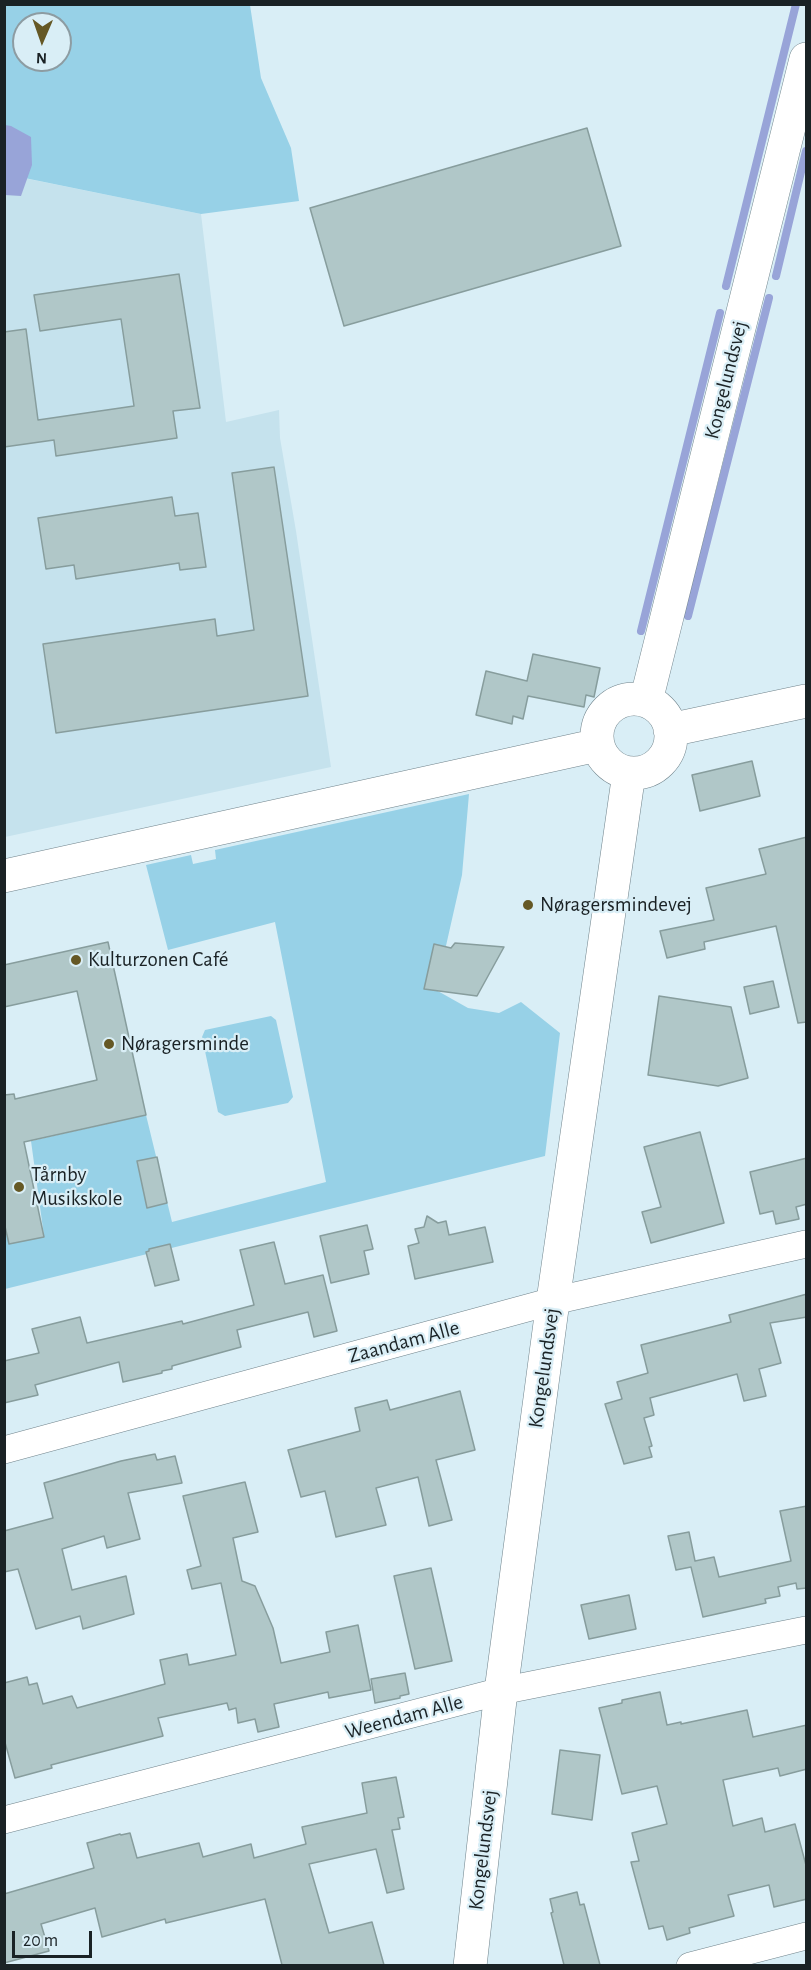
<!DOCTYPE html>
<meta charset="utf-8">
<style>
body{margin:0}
#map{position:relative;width:811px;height:1970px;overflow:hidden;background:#d9eef6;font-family:"Alegreya Sans",sans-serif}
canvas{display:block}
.frame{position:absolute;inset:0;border:6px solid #1a2225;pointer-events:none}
.north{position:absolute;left:12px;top:12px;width:60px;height:60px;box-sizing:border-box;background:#d9eef6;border:2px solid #8d9ca2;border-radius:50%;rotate:182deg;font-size:16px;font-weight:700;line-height:24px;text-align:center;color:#1a2225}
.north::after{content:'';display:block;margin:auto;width:21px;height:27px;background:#655825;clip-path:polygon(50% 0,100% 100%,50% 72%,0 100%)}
.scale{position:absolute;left:12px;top:1931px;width:80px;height:27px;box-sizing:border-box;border:3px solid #1a2225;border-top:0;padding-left:8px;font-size:18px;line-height:21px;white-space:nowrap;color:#1a2225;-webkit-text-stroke:4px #d9eef6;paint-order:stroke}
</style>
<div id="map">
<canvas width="811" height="1970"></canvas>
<div class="frame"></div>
<div class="north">N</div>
<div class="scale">20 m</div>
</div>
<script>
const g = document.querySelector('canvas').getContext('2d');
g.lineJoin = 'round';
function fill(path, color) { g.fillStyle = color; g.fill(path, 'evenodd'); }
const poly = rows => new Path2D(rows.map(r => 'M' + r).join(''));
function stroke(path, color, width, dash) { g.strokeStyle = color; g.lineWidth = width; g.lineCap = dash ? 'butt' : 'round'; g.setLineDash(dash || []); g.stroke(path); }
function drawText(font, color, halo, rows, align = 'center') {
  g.font = font + ' "Alegreya Sans",sans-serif'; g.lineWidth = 4.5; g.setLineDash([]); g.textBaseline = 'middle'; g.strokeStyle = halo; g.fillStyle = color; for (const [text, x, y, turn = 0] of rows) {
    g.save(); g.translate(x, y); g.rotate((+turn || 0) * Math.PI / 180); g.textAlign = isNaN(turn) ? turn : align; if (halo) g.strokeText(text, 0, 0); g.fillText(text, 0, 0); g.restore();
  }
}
const built = poly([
 [4,174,201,214,226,422,279,410,280,438,296,531,331,767,5,837]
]);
const green = poly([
 [4,5,250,5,261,78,291,148,299,201,201,214,5,174],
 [24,24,60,24,60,60,24,60],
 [469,794,462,875,436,990,468,1008,499,1013,521,1002,560,1033,545,1156,5,1289,4,1222,9,1244,44,1236,31,1141,146,1115,172,1222,326,1182,275,922,168,950,146,865,191,855,193,864,216,859,215,850],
 [271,1016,276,1020,293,1097,288,1103,225,1116,218,1112,202,1037,205,1030]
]);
const water = poly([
 [5,125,11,126,31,137,32,165,21,196,5,195]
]);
const stream = poly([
 [776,276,806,151],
 [726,286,796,4],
 [688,616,769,298],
 [641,631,720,313]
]);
const building = poly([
 [587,128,621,246,344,326,310,208,587,128],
 [179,274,200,408,173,411,177,438,56,456,54,440,4,447,4,332,26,329,38,420,134,406,121,319,40,331,34,295,179,274],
 [274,467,308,696,56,733,43,644,215,619,217,636,254,630,232,473,274,467],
 [172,497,175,516,198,513,206,567,180,570,179,563,76,579,74,565,46,569,38,518,172,497],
 [533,654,600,668,594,697,586,695,584,707,528,696,523,719,513,716,512,724,476,715,486,671,527,681,533,654],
 [752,761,760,796,700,811,692,775,752,761],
 [807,837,807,1022,798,1023,776,926,704,942,705,949,667,958,660,931,714,920,706,888,766,874,759,849,807,837],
 [108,942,146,1115,24,1142,44,1237,9,1244,4,1222,4,1095,14,1094,15,1099,97,1080,77,991,4,1007,4,965,108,942],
 [455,943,504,947,477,996,424,989,434,944,451,948,455,943],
 [773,981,779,1007,750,1014,744,987,773,981],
 [659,996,731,1007,748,1078,718,1086,648,1075,659,996],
 [700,1132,724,1223,651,1243,642,1212,661,1207,644,1147,700,1132],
 [157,1157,167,1203,147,1208,137,1161,157,1157],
 [807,1158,807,1204,796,1207,799,1219,776,1224,773,1211,760,1214,750,1172,807,1158],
 [427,1216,438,1223,446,1221,449,1235,485,1227,493,1262,415,1279,408,1246,419,1243,415,1229,424,1227,427,1216],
 [367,1225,373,1249,364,1251,369,1274,331,1283,320,1236,367,1225],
 [274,1242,285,1284,323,1275,337,1331,314,1337,308,1312,237,1330,241,1347,172,1366,172,1369,162,1371,162,1373,123,1382,119,1362,35,1385,38,1395,4,1403,4,1361,39,1353,32,1329,80,1317,87,1343,182,1321,183,1324,254,1305,240,1250,274,1242],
 [170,1244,179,1280,155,1286,146,1252,149,1251,149,1249,170,1244],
 [807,1294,807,1317,770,1323,781,1363,759,1369,766,1396,744,1401,737,1374,650,1398,654,1415,644,1418,652,1446,649,1447,652,1457,624,1464,605,1404,622,1399,617,1382,648,1373,641,1345,731,1322,729,1315,807,1294],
 [460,1391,475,1450,436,1460,452,1520,429,1526,418,1477,376,1488,386,1525,336,1537,325,1491,301,1497,288,1450,360,1431,355,1408,387,1400,390,1410,460,1391],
 [155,1454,157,1460,175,1456,182,1483,128,1493,140,1539,107,1548,104,1536,62,1549,72,1590,126,1576,134,1614,83,1629,80,1616,36,1629,18,1569,4,1572,4,1531,53,1518,44,1483,121,1461,155,1454],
 [245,1482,258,1532,233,1538,242,1581,255,1586,273,1628,281,1663,330,1652,326,1632,358,1625,371,1690,329,1698,328,1692,274,1704,279,1727,258,1732,255,1719,238,1723,236,1708,229,1710,227,1703,158,1718,163,1736,51,1765,52,1768,15,1778,4,1739,4,1683,27,1677,29,1685,37,1683,43,1704,72,1696,77,1708,165,1684,160,1660,187,1654,189,1665,236,1655,221,1583,192,1589,187,1570,201,1566,183,1496,245,1482],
 [807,1506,807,1588,797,1589,796,1583,778,1587,780,1596,765,1599,766,1603,703,1617,691,1567,676,1570,668,1536,689,1532,695,1561,714,1557,719,1577,791,1561,780,1511,807,1506],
 [431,1568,452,1661,415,1669,394,1576,431,1568],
 [629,1595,636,1629,589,1639,581,1605,629,1595],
 [405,1673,409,1694,400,1696,400,1698,375,1703,371,1679,405,1673],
 [660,1692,667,1725,681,1722,681,1724,747,1710,753,1737,807,1725,807,1769,780,1776,778,1768,723,1780,733,1826,762,1818,765,1832,795,1824,807,1869,807,1899,774,1907,769,1885,728,1895,734,1916,689,1928,690,1933,667,1940,663,1926,649,1929,631,1862,639,1861,632,1833,667,1824,657,1786,622,1794,599,1708,622,1703,622,1700,660,1692],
 [560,1750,600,1755,592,1820,552,1814,560,1750],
 [396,1777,404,1817,398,1818,400,1829,392,1830,404,1889,387,1893,376,1849,309,1864,329,1933,372,1922,384,1965,282,1965,265,1899,166,1923,165,1919,102,1937,95,1908,41,1924,49,1951,4,1963,4,1894,94,1868,87,1843,120,1834,121,1835,130,1833,137,1858,199,1843,203,1857,251,1844,254,1858,306,1844,302,1827,367,1813,362,1783,396,1777],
 [577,1892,580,1905,584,1904,600,1965,564,1965,551,1913,553,1912,550,1899,577,1892]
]);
const minor = poly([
 [4,1450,553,1301,806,1244],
 [4,1820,501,1691,806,1630],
 [690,1966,806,1936]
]);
const tertiary = poly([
 '597 736a37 37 0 1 1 74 0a37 37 0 1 1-74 0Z',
 [646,701,806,59],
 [670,730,806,701],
 [4,876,598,745],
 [470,1966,501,1691,553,1301,629,773]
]);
const markers = [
 [528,905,6,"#655825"],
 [76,960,6,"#655825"],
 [109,1044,6,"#655825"],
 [19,1187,6,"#655825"]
];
const streetNames = [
 ["Kongelundsvej",726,380,-76],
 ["Zaandam Alle",404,1342,-15],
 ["Kongelundsvej",544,1368,-82],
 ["Weendam Alle",404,1717,-15],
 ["Kongelundsvej",483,1850,-83]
];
const poiNames = [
 ["Nøragersmindevej",540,905],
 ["Kulturzonen Café",88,960],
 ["Nøragersminde",121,1044],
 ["Tårnby",31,1175],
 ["Musikskole",31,1199]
];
fill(built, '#c5e2ed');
fill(green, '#97d1e7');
fill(water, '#98a4d8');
stroke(stream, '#98a4d8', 8);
fill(building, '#b0c7c8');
stroke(building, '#879d9d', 1.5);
stroke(minor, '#71848c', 28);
stroke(tertiary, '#71848c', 34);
stroke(minor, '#fff', 27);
stroke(tertiary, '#fff', 33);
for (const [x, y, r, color] of markers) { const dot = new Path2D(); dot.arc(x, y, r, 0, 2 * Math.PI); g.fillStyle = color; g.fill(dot); stroke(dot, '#d9eef6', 2); }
drawText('21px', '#1a2225', '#d9eef6', streetNames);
drawText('21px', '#1a2225', '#d9eef6', poiNames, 'left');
</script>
